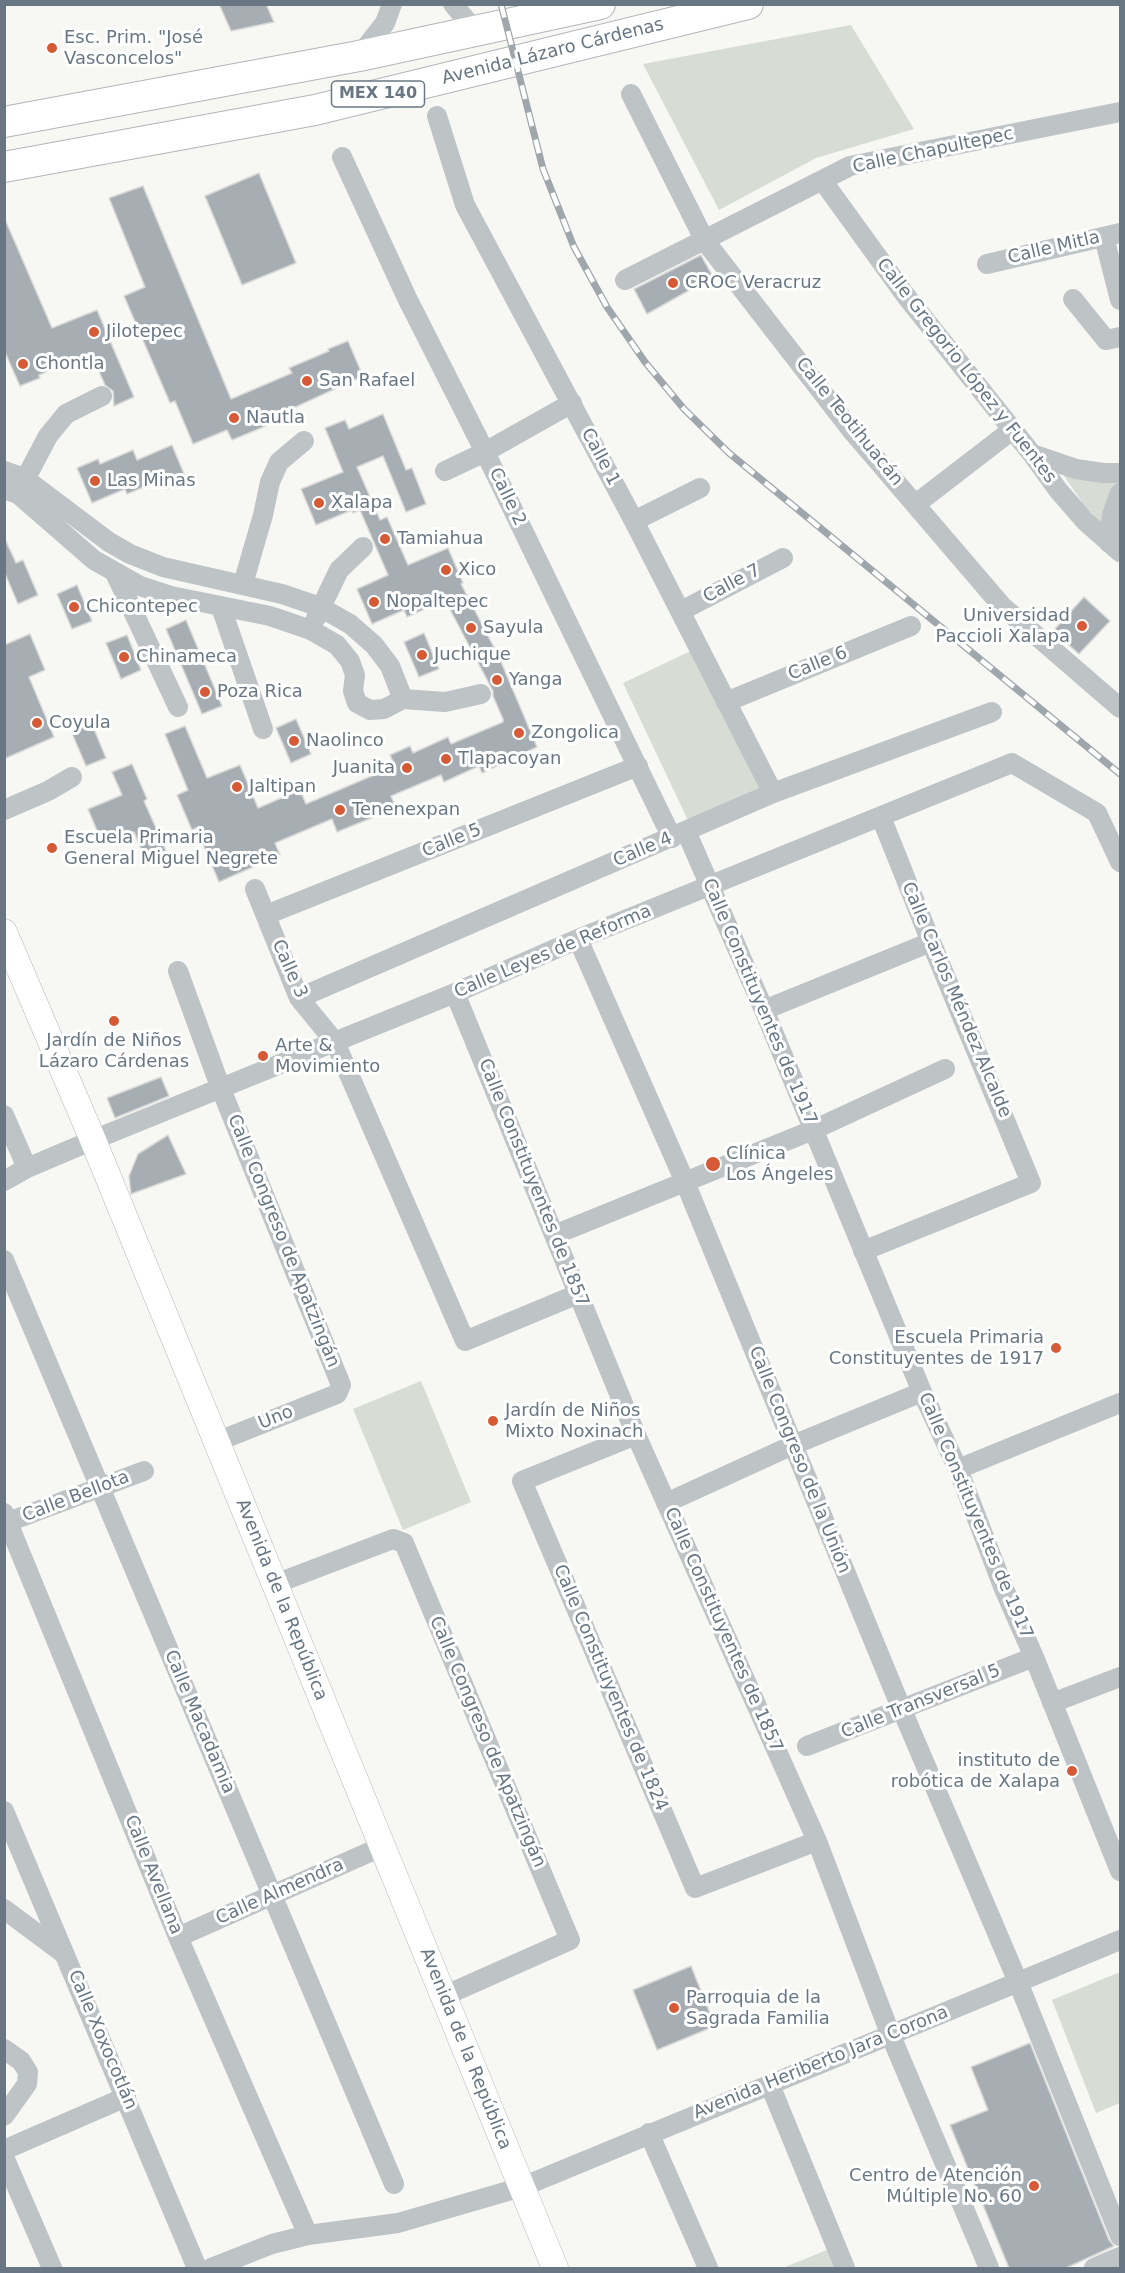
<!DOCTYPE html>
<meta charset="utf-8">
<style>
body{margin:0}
#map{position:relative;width:1125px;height:2273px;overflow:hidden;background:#f7f7f4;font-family:"DejaVu Sans",sans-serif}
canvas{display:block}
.frame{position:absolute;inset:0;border:6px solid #687783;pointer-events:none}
</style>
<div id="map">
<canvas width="1125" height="2273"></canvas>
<div class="frame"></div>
</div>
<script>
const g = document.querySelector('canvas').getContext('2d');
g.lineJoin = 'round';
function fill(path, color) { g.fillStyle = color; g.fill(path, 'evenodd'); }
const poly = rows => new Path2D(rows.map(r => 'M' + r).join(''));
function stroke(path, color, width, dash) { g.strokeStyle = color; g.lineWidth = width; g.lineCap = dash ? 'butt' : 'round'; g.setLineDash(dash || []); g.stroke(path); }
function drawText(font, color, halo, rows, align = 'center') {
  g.font = font + ' "DejaVu Sans",sans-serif'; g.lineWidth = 6; g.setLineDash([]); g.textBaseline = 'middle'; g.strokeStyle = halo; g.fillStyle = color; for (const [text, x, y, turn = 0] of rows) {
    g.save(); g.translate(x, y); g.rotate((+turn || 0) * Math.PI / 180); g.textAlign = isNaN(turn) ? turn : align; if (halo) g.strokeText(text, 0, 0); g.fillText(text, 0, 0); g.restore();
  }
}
const green = poly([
 [851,25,914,129,816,158,719,210,643,64],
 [1066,471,1091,479,1120,483,1120,495,1108,530,1084,505,1064,476],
 [697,648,767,796,693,831,623,683],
 [421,1381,471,1502,403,1530,353,1409],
 [1120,1972,1120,2103,1096,2113,1052,2000],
 [834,2247,843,2268,783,2268]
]);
const building = poly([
 [219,4,266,4,274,22,231,31,219,4],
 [259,173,296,263,242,285,205,196,259,173],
 [143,186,231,399,292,373,289,368,329,351,328,349,348,341,363,376,287,411,290,416,232,440,227,430,193,444,175,401,170,403,124,296,145,287,109,198,143,186],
 [4,217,52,328,97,310,134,397,114,406,113,391,105,385,91,353,39,375,40,378,20,386,4,350,4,217],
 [701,255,713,277,647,314,634,289,701,255],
 [383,414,406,470,412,468,426,504,406,512,383,456,357,467,380,520,387,517,408,565,448,548,463,583,461,584,499,657,537,747,482,773,479,766,444,782,441,775,391,796,396,808,337,832,332,819,275,843,280,855,219,882,196,828,192,830,177,795,188,790,165,734,185,726,207,778,240,765,258,808,300,790,306,804,395,766,390,755,410,746,413,753,448,737,451,744,503,722,503,719,493,696,493,691,445,600,407,617,404,610,372,624,357,589,388,575,360,510,353,513,352,510,316,525,301,489,343,472,325,428,345,420,349,429,383,414],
 [172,445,187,481,167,489,163,479,127,494,125,489,92,503,77,468,98,459,100,464,133,450,137,460,172,445],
 [4,537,16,563,23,560,38,595,18,604,4,571,4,537],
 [77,585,92,621,72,629,57,594,77,585],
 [1084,597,1110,621,1079,654,1053,631,1084,597],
 [186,620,222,706,202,714,166,629,186,620],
 [424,633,439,669,419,677,404,642,424,633],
 [30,634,45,670,29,677,54,737,4,759,4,645,30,634],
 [127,635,141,670,121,679,106,643,127,635],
 [296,719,311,754,291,763,276,728,296,719],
 [91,722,106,758,86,766,71,731,91,722],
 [132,764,147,799,144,801,166,851,145,859,134,832,103,845,88,809,122,795,112,772,132,764],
 [161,1077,169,1096,115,1118,107,1098,161,1077],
 [168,1135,186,1174,131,1194,129,1176,138,1154,168,1135],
 [691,1966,715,2026,657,2050,633,1990,691,1966],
 [1030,2043,1109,2240,1114,2246,1066,2268,1009,2268,950,2125,988,2110,971,2067,1030,2043]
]);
const minor = poly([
 [453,4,476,32],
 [359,56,385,23,392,4],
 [631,94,705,241,853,432,1002,606,1120,708],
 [437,116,465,205,634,521,773,793],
 [342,157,407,298,485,452,672,838],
 [822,180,906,296,1032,454,1058,490,1085,521,1120,552],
 [1104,237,1120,300],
 [987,264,1120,233],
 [625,280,850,166,1120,112],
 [1073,299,1106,340,1120,337],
 [1032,454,1076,469,1103,473,1120,473],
 [4,471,24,478,109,542,130,554,163,567,282,594,320,607,350,624,374,645,390,666,403,699],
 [445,471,485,452,572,403],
 [4,489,18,494,94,560,140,586,171,596,270,616,311,630,337,645,350,661,355,675,353,691,357,703,370,710,384,709,403,699],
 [20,489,48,436,66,414,102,396],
 [916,504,1012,430],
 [634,521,700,488],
 [1109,543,1112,515,1120,493],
 [115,573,178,707],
 [243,584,263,515,270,482,279,462,304,441],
 [221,607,263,729],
 [681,611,783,558],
 [316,618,339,570,363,547],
 [403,699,445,702,481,694],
 [726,702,911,626],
 [4,810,48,791,72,777],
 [686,831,764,1010,922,1392,958,1469,1004,1589,1034,1657,1120,1871],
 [255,889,299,998,335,1042,465,1341,578,1294],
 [266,915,638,766],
 [578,939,685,1182,902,1710,1018,1982,1120,2236],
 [178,971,221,1089,341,1385,337,1394,216,1442],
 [455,993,636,1435,817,1841,891,2036,989,2268],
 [299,998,773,793,992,712],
 [764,1010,931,942],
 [4,1115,27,1168],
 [4,1181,27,1168,93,1140,455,993,578,939,1012,763,1097,813,1120,862],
 [554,1235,813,1130,945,1069],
 [863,1251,1031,1183,931,942,881,817],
 [4,1260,394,2184],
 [636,1435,522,1481,695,1888,817,1841],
 [958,1469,1120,1403],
 [666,1503,793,1445,922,1392],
 [4,1513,178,1937,308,2235],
 [8,1522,144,1471],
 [275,1584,393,1539,404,1543,570,1940,444,1996],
 [1052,1703,1120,1677],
 [807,1746,1034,1657],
 [4,1811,197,2268],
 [4,1909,63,1953],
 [178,1937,381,1847],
 [4,2049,21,2061,28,2072,27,2084,4,2116],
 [770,2085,845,2268],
 [649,2133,708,2268],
 [4,2150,126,2097],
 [4,2157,52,2268],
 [211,2268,272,2244,308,2235,398,2223,522,2187,1120,1940],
 [1094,2268,1120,2257]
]);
const major = poly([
 [4,932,93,1140,555,2268]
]);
const highway = poly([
 [4,122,359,56,600,4],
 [4,167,315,110,748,4]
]);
const rail = poly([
 [501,4,543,169,574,247,607,307,645,362,684,409,729,453,1120,774]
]);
const markers = [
 [52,48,6,"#d65a35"],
 [673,283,6,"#d65a35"],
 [94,332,6,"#d65a35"],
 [23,364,6,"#d65a35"],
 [307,381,6,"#d65a35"],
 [234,418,6,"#d65a35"],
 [95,481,6,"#d65a35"],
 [319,503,6,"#d65a35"],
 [385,539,6,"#d65a35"],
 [446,570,6,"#d65a35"],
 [374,602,6,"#d65a35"],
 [74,607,6,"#d65a35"],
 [1082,626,6,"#d65a35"],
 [471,628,6,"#d65a35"],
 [422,655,6,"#d65a35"],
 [124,657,6,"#d65a35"],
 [497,680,6,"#d65a35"],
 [205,692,6,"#d65a35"],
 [37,723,6,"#d65a35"],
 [519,733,6,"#d65a35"],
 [294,741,6,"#d65a35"],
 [446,759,6,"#d65a35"],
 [407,768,6,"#d65a35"],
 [237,787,6,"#d65a35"],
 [340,810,6,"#d65a35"],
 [52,848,6,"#d65a35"],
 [114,1021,6,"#d65a35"],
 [263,1056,6,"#d65a35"],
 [713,1164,8,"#d65a35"],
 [1056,1348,6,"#d65a35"],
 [493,1421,6,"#d65a35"],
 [1072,1771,6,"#d65a35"],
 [674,2008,6,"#d65a35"],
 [1034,2186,6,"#d65a35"]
];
const shields = [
 [378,94,93]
];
const shieldNames = [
 ["MEX 140",378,94]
];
const poiNames = [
 ["Esc. Prim. \"José",64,38],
 ["Vasconcelos\"",64,59],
 ["CROC Veracruz",685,283],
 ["Jilotepec",106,332],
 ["Chontla",35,364],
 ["San Rafael",319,381],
 ["Nautla",246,418],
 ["Las Minas",107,481],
 ["Xalapa",331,503],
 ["Tamiahua",397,539],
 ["Xico",458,570],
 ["Nopaltepec",386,602],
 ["Chicontepec",86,607],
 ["Universidad",1070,616,"right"],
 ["Paccioli Xalapa",1070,637,"right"],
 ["Sayula",483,628],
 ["Juchique",434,655],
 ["Chinameca",136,657],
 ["Yanga",509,680],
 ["Poza Rica",217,692],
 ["Coyula",49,723],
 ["Zongolica",531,733],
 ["Naolinco",306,741],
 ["Tlapacoyan",458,759],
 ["Juanita",395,768,"right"],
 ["Jaltipan",249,787],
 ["Tenenexpan",352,810],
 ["Escuela Primaria",64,838],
 ["General Miguel Negrete",64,859],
 ["Jardín de Niños",114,1041,"center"],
 ["Lázaro Cárdenas",114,1062,"center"],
 ["Arte &",275,1046],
 ["Movimiento",275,1067],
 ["Clínica",726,1154],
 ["Los Ángeles",726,1175],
 ["Escuela Primaria",1044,1338,"right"],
 ["Constituyentes de 1917",1044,1359,"right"],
 ["Jardín de Niños",505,1411],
 ["Mixto Noxinach",505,1432],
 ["instituto de",1060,1761,"right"],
 ["robótica de Xalapa",1060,1782,"right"],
 ["Parroquia de la",686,1998],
 ["Sagrada Familia",686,2019],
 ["Centro de Atención",1022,2176,"right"],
 ["Múltiple No. 60",1022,2197,"right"]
];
const streetNames = [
 ["Avenida Lázaro Cárdenas",553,52,-14],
 ["Calle Chapultepec",933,151,-12],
 ["Calle Mitla",1054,248,-13],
 ["Calle Gregorio López y Fuentes",966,371,52],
 ["Calle Teotihuacán",849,422,51],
 ["Calle 1",600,457,62],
 ["Calle 2",507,497,64],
 ["Calle 7",732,584,-28],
 ["Calle 6",818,664,-22],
 ["Calle 5",452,841,-22],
 ["Calle 4",643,850,-23],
 ["Calle Leyes de Reforma",553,952,-23],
 ["Calle 3",289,969,66],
 ["Calle Carlos Méndez Alcalde",956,1000,67],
 ["Calle Constituyentes de 1917",759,1002,67],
 ["Calle Constituyentes de 1857",533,1183,68],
 ["Calle Congreso de Apatzingán",283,1241,68],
 ["Uno",276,1418,-22],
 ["Calle Congreso de la Unión",799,1460,68],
 ["Calle Bellota",76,1497,-21],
 ["Calle Constituyentes de 1917",975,1516,67],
 ["Avenida de la República",281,1600,68],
 ["Calle Constituyentes de 1857",723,1630,66],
 ["Calle Constituyentes de 1824",610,1688,67],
 ["Calle Transversal 5",921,1702,-22],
 ["Calle Macadamia",199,1722,67],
 ["Calle Congreso de Apatzingán",487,1742,67],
 ["Calle Avellana",153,1875,68],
 ["Calle Almendra",280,1892,-24],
 ["Calle Xoxocotlán",102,2040,67],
 ["Avenida de la República",465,2049,68],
 ["Avenida Heriberto Jara Corona",821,2063,-22]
];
fill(green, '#d7dcd4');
fill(building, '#a6aeb3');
stroke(building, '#d9d9d7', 1.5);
stroke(major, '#b2b7ba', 27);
stroke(highway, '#b2b6b9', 32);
stroke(minor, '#bec3c6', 20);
stroke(major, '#fff', 26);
stroke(highway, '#fff', 30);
stroke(rail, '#a0a7ac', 7);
stroke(rail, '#fff', 4.5, [14]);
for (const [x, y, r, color] of markers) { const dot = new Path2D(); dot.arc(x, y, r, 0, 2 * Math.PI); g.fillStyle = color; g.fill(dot); stroke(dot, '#fff', 2); }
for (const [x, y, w] of shields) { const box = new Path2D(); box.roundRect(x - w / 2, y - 13, w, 26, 4.5); g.fillStyle = '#fff'; g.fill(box); stroke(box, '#687783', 1.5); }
drawText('bold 16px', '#687783', null, shieldNames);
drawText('18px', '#687783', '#fff', poiNames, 'left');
drawText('18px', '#687783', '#fff', streetNames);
</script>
